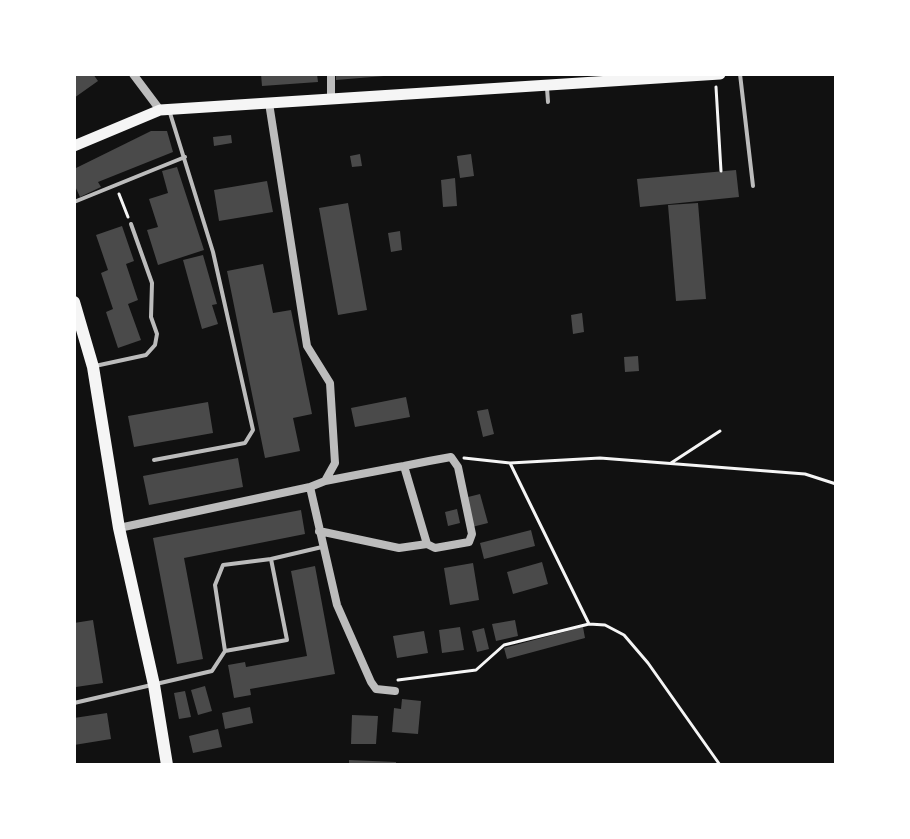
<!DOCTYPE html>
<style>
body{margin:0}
#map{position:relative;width:910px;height:839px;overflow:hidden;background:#111;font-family:"Source Sans 3",sans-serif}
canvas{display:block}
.frame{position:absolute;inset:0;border:76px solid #fff;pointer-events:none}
</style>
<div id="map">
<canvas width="910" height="839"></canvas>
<div class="frame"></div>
</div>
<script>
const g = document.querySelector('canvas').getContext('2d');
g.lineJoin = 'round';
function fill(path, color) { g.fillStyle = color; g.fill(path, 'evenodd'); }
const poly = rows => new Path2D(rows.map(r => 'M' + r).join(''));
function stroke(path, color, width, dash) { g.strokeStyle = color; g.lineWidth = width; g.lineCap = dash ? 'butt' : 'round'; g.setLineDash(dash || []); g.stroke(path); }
const building = poly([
 [74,74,93,74,98,81,74,98],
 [261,74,317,74,318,82,262,86],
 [336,74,383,74,384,76,336,80],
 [151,131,167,131,173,152,98,182,101,187,80,197,74,184,74,169],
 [231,135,232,143,214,146,213,137],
 [360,154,362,166,352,167,350,156],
 [471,154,474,176,460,178,457,156],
 [177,167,204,250,158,265,147,230,158,227,149,199,168,193,162,171],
 [736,170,739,197,640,207,637,179],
 [455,178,457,206,443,207,441,180],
 [267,181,273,212,219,221,214,190],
 [348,203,367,310,338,315,319,208],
 [698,203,706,299,676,301,668,205],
 [122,226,134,261,126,264,138,300,128,304,141,340,118,348,106,312,113,309,101,273,108,270,96,235],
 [400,231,402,250,391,252,388,233],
 [203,255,217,304,212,305,218,324,202,329,183,260],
 [263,264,273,313,291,310,312,414,293,418,300,451,265,458,227,271],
 [582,313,584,332,573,334,571,315],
 [638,356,639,371,625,372,624,357],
 [406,397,410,417,355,427,351,408],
 [208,402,213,433,134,447,128,416],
 [488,409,494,434,483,437,477,411],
 [238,458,243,487,149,505,143,476],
 [480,494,488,523,472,527,464,498],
 [457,509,460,523,448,526,445,512],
 [301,510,305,534,184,558,203,659,177,664,153,538],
 [531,530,535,546,484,559,480,543],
 [542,562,548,584,513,594,507,572],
 [473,563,479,600,450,605,444,568],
 [315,566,335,674,250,689,251,695,234,698,228,665,245,662,246,667,307,656,291,571],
 [93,620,103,683,76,687,74,623],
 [515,620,518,636,496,641,492,624],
 [460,627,464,650,442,653,439,630],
 [583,627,585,638,507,659,504,648],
 [484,628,489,649,477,652,472,631],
 [424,631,428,653,397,658,393,636],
 [205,686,212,711,198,715,191,690],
 [185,691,191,717,179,719,174,693],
 [402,699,421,701,418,734,392,732,394,708,401,709],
 [250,707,253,723,225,729,222,713],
 [107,713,111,739,74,745,74,718],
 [352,715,378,716,376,744,351,744],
 [218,729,222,747,193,753,189,736],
 [349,760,396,762,396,765,349,765]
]);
const path = poly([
 [716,87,721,171],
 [119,194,128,217],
 [464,458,510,463,589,624,605,625,624,635,648,663,720,765],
 [510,463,600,458,805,474,836,484],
 [671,463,720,431],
 [398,680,476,670,504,645,589,624]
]);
const service = poly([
 [740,74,753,186],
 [547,88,548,102],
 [74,202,185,157],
 [95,366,146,355,155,345,157,334,151,317,152,283,131,224],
 [154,460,245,443,253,430,213,252,170,113],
 [271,559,223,565,215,585,225,651,287,640,271,559,322,547],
 [74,703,212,671,225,651]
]);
const minor = poly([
 [133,74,160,110],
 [331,74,331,99],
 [325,481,356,475,398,467,404,466,429,461,451,457,458,467,472,534,469,542,435,548,427,544,404,466],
 [310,487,337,605,371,682,376,689,395,691],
 [119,528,310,487,325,481,335,463,330,383,307,346,269,103],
 [319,531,399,548,427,544]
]);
const secondary = poly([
 [74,146,160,110,720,74]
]);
const primary = poly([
 [74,302,93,367,119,528,154,685,167,765]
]);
fill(building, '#4a4a4a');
stroke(path, '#f5f5f5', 3);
stroke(service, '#bcbcbc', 4);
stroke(minor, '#bcbcbc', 8);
stroke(secondary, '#f5f5f5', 11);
stroke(primary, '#f5f5f5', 12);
</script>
